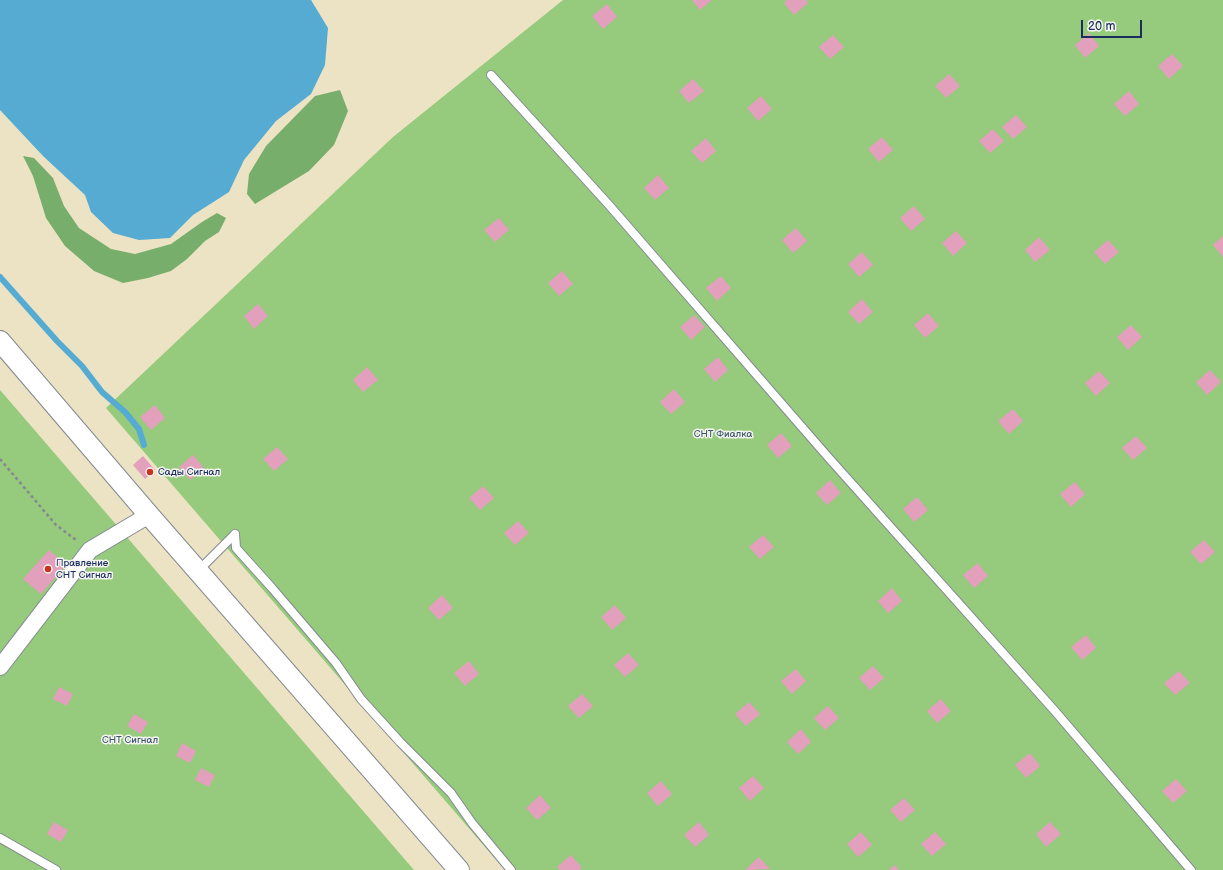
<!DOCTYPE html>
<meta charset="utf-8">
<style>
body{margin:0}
#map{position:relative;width:1223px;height:870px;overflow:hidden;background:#ece3c4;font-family:"Balsamiq Sans",sans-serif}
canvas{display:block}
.scale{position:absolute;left:1081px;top:20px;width:61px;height:18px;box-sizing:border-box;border:2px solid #1b2f5e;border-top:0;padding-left:5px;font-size:12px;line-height:14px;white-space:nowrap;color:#1b2f5e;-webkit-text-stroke:3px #f6f6f2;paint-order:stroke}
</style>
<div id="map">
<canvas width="1223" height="870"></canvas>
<div class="scale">20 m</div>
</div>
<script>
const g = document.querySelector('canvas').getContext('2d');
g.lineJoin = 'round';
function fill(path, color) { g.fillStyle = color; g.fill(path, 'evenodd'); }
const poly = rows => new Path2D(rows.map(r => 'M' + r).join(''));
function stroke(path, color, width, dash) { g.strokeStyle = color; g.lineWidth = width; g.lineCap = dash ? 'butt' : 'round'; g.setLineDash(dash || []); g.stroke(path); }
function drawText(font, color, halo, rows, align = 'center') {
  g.font = font + ' "Balsamiq Sans",sans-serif'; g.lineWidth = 3; g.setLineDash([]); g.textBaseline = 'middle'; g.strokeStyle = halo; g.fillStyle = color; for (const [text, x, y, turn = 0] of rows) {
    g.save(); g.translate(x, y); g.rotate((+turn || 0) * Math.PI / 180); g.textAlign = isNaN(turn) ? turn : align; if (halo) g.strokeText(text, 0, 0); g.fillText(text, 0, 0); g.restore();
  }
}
const green = poly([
 [563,0,1223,0,1223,870,505,870,106,408,393,137],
 [0,390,414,870,0,870]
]);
const forest = poly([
 [340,90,348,111,334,145,309,171,255,204,247,194,249,174,266,146,315,96],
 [23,156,34,158,53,178,64,206,79,228,111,249,135,254,171,244,202,222,217,213,226,218,219,232,205,241,187,259,171,271,148,278,123,283,94,271,65,246,46,218,33,176]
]);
const water = poly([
 [0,0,311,0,328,28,325,65,311,94,276,121,244,160,229,192,193,215,170,238,139,240,113,233,91,212,85,195,43,156,0,110]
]);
const stream = poly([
 [0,277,57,341,82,366,102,392,125,412,139,429,144,445]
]);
const building = poly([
 [692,0,712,0,700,10],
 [787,0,806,0,808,3,794,15,784,3],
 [607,4,617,17,603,29,592,16],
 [1089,33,1099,46,1085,58,1075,45],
 [833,35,844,47,830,59,819,47],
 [1172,54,1183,66,1169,79,1158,66],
 [949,74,960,86,946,98,935,86],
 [693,79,704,91,689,103,679,91],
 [1129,91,1139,104,1125,116,1114,104],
 [761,96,772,109,758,121,747,108],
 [1016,115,1027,127,1013,139,1002,127],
 [993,129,1004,141,990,153,979,141],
 [882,137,893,150,879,162,868,149],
 [706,138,716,151,702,163,691,151],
 [658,175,669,188,655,200,644,188],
 [914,206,925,219,911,231,900,218],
 [499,218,509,230,495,242,484,230],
 [796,228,807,241,793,253,782,240],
 [956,231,967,243,953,256,942,243],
 [1223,236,1223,257,1213,245],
 [1039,237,1050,250,1035,262,1025,250],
 [1108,240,1119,252,1105,264,1094,252],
 [862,252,873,265,859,277,848,264],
 [562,271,573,284,559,296,548,283],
 [721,276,731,288,717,301,706,288],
 [862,299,873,312,859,324,848,312],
 [258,304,268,316,254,329,244,316],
 [928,313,939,326,925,338,914,325],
 [694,315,705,327,691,340,680,327],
 [1131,325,1142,337,1128,350,1117,337],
 [718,357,728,370,715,382,704,369],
 [367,367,378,380,363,392,353,380],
 [1210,370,1221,382,1207,395,1196,382],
 [1099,371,1110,383,1096,396,1085,383],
 [674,389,685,402,671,414,660,402],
 [155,405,165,418,151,430,140,417],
 [1013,409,1023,421,1009,434,998,421],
 [781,433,792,446,778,458,767,445],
 [1136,436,1147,448,1133,460,1122,448],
 [277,447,288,459,274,471,263,459],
 [193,455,204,468,190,480,179,467],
 [143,456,155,470,145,479,133,465],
 [830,480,841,493,827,505,816,493],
 [1075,482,1085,494,1071,507,1060,494],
 [483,486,494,498,480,510,469,498],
 [917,497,928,510,914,522,903,509],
 [518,521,529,533,515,545,504,533],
 [763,535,774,547,760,559,749,547],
 [1204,540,1215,552,1201,564,1190,552],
 [49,550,66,565,41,594,23,579],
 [978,563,988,576,974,588,963,575],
 [892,588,902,601,888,613,878,601],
 [442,595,453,608,439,620,428,608],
 [615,605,626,618,612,630,601,617],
 [1086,635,1096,648,1082,660,1071,647],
 [628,653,639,665,625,677,614,665],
 [469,661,479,674,465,686,454,673],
 [873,666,884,678,870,690,859,678],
 [796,669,806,681,792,694,781,681],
 [1179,671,1190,683,1175,695,1164,683],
 [59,687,73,694,67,706,53,699],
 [582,694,593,706,579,718,568,706],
 [941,699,951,711,937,723,927,711],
 [749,702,760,714,746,726,735,714],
 [828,706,839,718,825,730,814,718],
 [134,714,148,722,141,734,127,726],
 [801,729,811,742,798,754,787,742],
 [182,743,196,751,190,763,176,756],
 [1030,753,1040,766,1026,778,1015,765],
 [201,768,215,775,209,787,195,780],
 [753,776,764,788,750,801,739,788],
 [1176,779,1187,791,1173,803,1162,791],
 [661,781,672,794,658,806,647,793],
 [540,795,551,808,537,820,526,808],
 [904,798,915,810,901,822,890,810],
 [54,822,68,830,61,842,47,834],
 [699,822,709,835,695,847,684,835],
 [1050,822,1061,834,1046,847,1036,834],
 [861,832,872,845,858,857,847,844],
 [935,832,946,844,932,856,921,844],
 [571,855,582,868,579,870,560,870,557,867],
 [759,857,770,869,746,870,746,869],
 [895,865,899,870,889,870]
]);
const path = poly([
 [0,459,56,525,76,540]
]);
const service = poly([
 [491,75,609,205,828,457,1054,710,1191,870],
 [235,534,236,548,272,588,336,663,361,699,400,742,451,793,472,823,511,870],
 [198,571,235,534],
 [0,838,56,870]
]);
const minor = poly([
 [0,667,90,550,149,515]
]);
const tertiary = poly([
 [0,341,149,515,459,870]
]);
const markers = [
 [150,472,4,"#c8321e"],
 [48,569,4,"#c8321e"]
];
const parkNames = [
 ["СНТ Фиалка",723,434],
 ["СНТ Сигнал",130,740]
];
const poiNames = [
 ["Сады Сигнал",158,472],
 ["Правление",56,563],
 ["СНТ Сигнал",56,575]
];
fill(green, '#96ca7c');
fill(forest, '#78ae6c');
fill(water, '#56abd2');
stroke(stream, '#56abd2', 6);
fill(building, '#e2a0bc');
stroke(service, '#848991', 10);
stroke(minor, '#848991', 18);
stroke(tertiary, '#848991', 22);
stroke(path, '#848991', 2.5, [3, 3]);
stroke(service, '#fff', 8);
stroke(minor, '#fff', 16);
stroke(tertiary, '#fff', 20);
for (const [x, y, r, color] of markers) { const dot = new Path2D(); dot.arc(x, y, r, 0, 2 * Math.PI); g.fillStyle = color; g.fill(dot); stroke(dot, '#f6f6f2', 1.5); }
drawText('10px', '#3a5666', '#f6f6f2', parkNames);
drawText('10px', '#1b2f5e', '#f6f6f2', poiNames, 'left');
</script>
